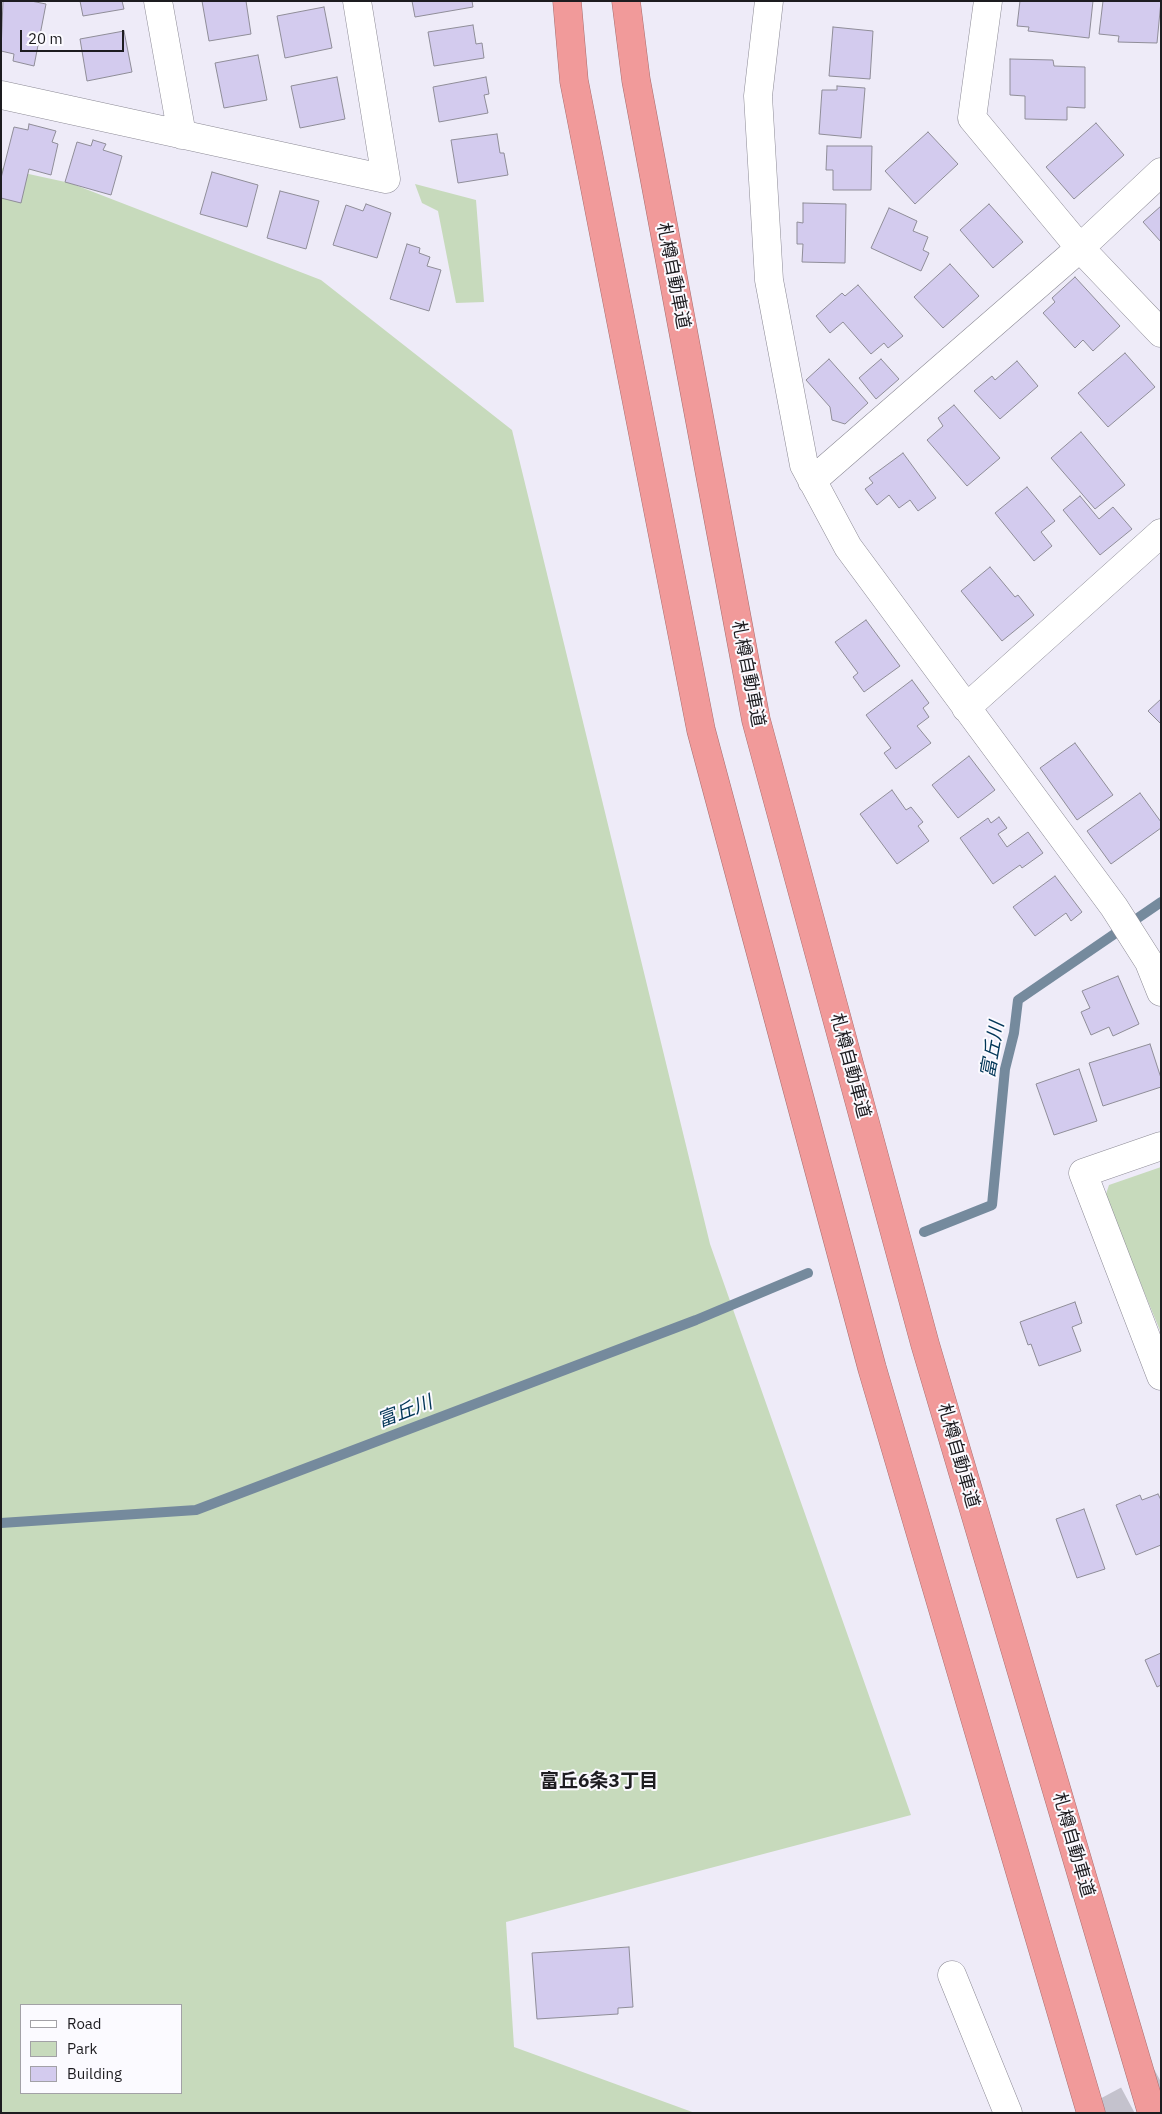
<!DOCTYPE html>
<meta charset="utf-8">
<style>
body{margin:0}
#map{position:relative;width:1162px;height:2114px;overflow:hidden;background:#eeebf8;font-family:"IBM Plex Sans",sans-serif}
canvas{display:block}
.frame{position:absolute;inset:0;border:2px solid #1d1c20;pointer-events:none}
.legend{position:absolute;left:20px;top:2004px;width:162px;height:90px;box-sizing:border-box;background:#fbfaff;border:1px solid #a2a1a6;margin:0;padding:6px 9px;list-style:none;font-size:15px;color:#1d1c20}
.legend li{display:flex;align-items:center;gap:10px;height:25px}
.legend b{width:25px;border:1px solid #a2a1a6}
.scale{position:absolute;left:20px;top:30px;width:104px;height:22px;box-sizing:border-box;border:2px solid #1d1c20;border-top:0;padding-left:6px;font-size:15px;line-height:18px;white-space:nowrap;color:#1d1c20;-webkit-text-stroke:4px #fbfaff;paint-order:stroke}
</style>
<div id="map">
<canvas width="1162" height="2114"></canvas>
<div class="frame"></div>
<ul class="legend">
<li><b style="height:6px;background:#fff"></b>Road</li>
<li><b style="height:14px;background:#c7dabc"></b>Park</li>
<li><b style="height:14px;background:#d3cbee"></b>Building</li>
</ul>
<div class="scale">20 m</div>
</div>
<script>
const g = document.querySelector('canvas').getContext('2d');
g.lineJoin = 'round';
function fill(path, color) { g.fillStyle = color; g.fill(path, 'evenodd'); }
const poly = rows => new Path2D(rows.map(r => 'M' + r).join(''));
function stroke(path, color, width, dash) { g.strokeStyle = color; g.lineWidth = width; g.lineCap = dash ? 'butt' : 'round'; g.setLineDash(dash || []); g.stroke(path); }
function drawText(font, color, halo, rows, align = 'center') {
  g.font = font + ' "IBM Plex Sans","Noto Sans JP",sans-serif'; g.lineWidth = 4; g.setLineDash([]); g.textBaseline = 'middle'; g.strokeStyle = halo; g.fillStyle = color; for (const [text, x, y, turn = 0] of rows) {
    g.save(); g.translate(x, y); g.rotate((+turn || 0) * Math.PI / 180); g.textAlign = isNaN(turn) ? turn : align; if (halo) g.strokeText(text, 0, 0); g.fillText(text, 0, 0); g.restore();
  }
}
const green = poly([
 [1,168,70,183,321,280,512,430,710,1244,911,1815,506,1922,514,2047,695,2113,1,2113],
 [21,2005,181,2005,181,2093,21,2093],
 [415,184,476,200,484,302,456,303,438,211,422,203],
 [1161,1167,1161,1333,1105,1197,1109,1185]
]);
const stream = poly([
 [924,1232,992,1205,1005,1069,1014,1033,1018,1000,1161,902],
 [1,1523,196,1510,696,1320,808,1273]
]);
const building = poly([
 [3,1,31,1,46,4,34,66,13,61,14,54,1,51,3,1],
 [80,1,122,1,124,9,83,16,80,1],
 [202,1,246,1,251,34,209,41,202,1],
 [412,1,472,1,473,7,415,17,412,1],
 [1020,1,1093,1,1089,38,1028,31,1029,27,1017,26,1020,1],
 [1103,1,1161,1,1157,43,1118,42,1119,36,1099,34,1103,1],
 [324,7,332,48,285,58,277,16,324,7],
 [473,25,476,44,482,43,484,58,434,66,428,32,473,25],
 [833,27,873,31,870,79,829,76,833,27],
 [124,31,132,72,87,81,80,39,124,31],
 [258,55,267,100,224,108,215,63,258,55],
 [1010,59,1053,60,1054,66,1085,67,1085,108,1067,107,1067,120,1025,119,1025,96,1010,95,1010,59],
 [337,77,345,119,300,128,291,86,337,77],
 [486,77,489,94,484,95,488,113,439,122,433,87,486,77],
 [837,86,865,88,861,138,819,134,822,90,837,90,837,86],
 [1096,123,1124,155,1074,199,1046,167,1096,123],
 [29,124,56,131,52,142,58,144,51,175,29,169,21,203,1,198,1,178,14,127,28,130,29,124],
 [928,132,958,164,915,204,885,171,928,132],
 [497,134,500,153,504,153,508,175,458,183,451,140,497,134],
 [93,140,106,144,103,150,122,156,111,195,65,182,77,142,91,146,93,140],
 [827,146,872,146,871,190,833,190,833,170,826,170,827,146],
 [212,172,258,185,247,227,200,214,212,172],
 [280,191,319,201,306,249,267,238,280,191],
 [803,203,846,204,845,263,802,262,803,244,797,244,797,222,803,223,803,203],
 [366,204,391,213,377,258,333,245,346,205,363,211,366,204],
 [989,204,1023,242,993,268,960,230,989,204],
 [1161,206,1161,242,1143,222,1161,206],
 [889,208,917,221,913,231,928,237,923,250,929,253,921,271,871,248,889,208],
 [407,244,420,248,419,253,430,257,427,266,441,270,429,311,390,299,407,244],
 [950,264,979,296,943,328,914,297,950,264],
 [1075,277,1120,326,1093,351,1083,340,1075,348,1043,313,1055,302,1052,298,1075,277],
 [858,285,903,336,888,348,884,343,871,354,843,322,830,333,816,316,842,293,845,296,858,285],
 [1125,353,1155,387,1108,427,1078,393,1125,353],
 [829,359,868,403,845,424,832,420,830,407,806,380,829,359],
 [881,359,899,379,876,399,859,378,881,359],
 [1017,361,1038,386,1000,419,974,391,992,376,995,380,1017,361],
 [954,405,1000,458,967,486,927,440,943,426,938,418,954,405],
 [1081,432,1125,485,1095,509,1051,458,1081,432],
 [903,453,936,498,918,511,910,500,899,508,889,495,877,505,865,489,873,483,869,478,903,453],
 [1027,487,1055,521,1041,532,1052,546,1034,561,995,513,1027,487],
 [1080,496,1099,519,1113,507,1132,529,1100,555,1063,510,1080,496],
 [990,567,1015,597,1018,595,1034,615,1002,641,961,591,990,567],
 [866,620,900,666,864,692,853,677,858,673,835,642,866,620],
 [912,680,929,703,923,708,929,717,917,726,931,743,896,769,884,753,891,748,866,715,912,680],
 [1161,699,1161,724,1148,711,1161,699],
 [1075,743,1113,795,1077,820,1040,768,1075,743],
 [969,756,995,790,958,818,932,785,969,756],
 [892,790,906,810,911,807,923,822,918,826,929,841,897,864,860,814,892,790],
 [1140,793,1161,822,1161,828,1111,864,1087,831,1140,793],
 [999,817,1007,828,998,834,1007,847,1028,832,1043,853,1022,868,1020,865,993,884,960,838,988,818,991,823,999,817],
 [1055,876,1082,912,1071,921,1066,913,1035,936,1013,907,1055,876],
 [1118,976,1139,1024,1113,1036,1109,1027,1091,1035,1081,1012,1090,1008,1082,991,1118,976],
 [1150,1044,1161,1078,1161,1087,1103,1106,1089,1063,1150,1044],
 [1079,1069,1097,1121,1054,1135,1036,1084,1079,1069],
 [1075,1302,1082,1323,1072,1327,1081,1351,1039,1366,1031,1344,1028,1345,1020,1322,1075,1302],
 [1158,1494,1161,1500,1161,1545,1136,1555,1116,1505,1140,1495,1142,1500,1158,1494],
 [1084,1509,1105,1569,1077,1578,1056,1519,1084,1509],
 [1161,1653,1161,1685,1157,1687,1145,1660,1161,1653],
 [629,1947,633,2007,618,2008,618,2014,537,2019,532,1953,629,1947]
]);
const minorTunnel = poly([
 [1103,2113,1161,2082]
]);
const minor = poly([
 [158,1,182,135],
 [769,1,758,96,769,280,804,465,848,547,1114,907,1149,962,1161,992],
 [988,1,972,118,1080,248,1161,333],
 [1,95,386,179,357,1],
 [812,481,1080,248,1161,172],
 [966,708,1161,533],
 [1161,1146,1083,1173,1161,1376],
 [952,1975,1008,2113]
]);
const highway = poly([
 [567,1,574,81,701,730,872,1368,1091,2113],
 [626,1,636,80,756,720,925,1344,1152,2113]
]);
const streetNames = [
 ["札樽自動車道",673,276,79],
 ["札樽自動車道",748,674,79],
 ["札樽自動車道",850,1066,75],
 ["札樽自動車道",958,1456,74],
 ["札樽自動車道",1073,1845,74]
];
const waterNames = [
 ["富丘川",993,1050,-80],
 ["富丘川",405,1412,-21]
];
const neighbourhoodNames = [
 ["富丘6条3丁目",599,1782]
];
fill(green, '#c7dabc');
stroke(stream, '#758a9d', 10);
fill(building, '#d3cbee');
stroke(building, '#8f8d98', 1);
stroke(minorTunnel, '#c4c2cd', 28, [28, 14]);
stroke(minor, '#8c8a95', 29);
stroke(highway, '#a76e6f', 29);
stroke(minor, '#fff', 28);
stroke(highway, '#f19a9a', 28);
drawText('18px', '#1d1c20', '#fbfaff', streetNames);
drawText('italic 19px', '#003557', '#fbfaff', waterNames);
drawText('bold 19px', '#1d1c20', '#fbfaff', neighbourhoodNames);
</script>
